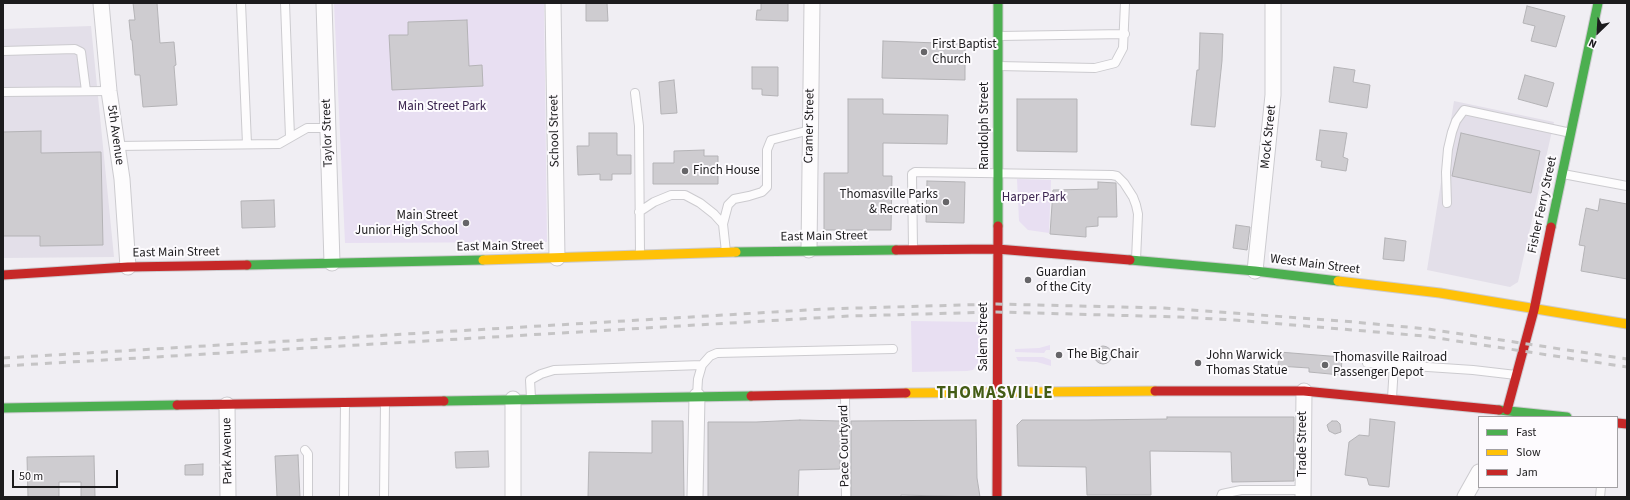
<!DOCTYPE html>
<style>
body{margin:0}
#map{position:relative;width:1630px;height:500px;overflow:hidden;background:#f0eef3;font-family:"Source Sans 3",sans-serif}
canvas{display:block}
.frame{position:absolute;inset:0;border:4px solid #1c1b1d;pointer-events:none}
.legend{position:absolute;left:1478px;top:416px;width:140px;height:72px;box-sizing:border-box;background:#fdfbfe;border:1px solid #a3a1a4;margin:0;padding:5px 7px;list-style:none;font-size:12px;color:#1c1b1d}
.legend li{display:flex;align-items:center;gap:8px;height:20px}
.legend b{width:20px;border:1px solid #a3a1a4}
.north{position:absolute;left:1578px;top:12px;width:40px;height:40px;-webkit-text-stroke:3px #fdfbfe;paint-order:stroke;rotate:205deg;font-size:11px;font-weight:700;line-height:16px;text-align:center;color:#1c1b1d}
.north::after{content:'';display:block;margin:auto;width:14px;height:18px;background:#1c1b1d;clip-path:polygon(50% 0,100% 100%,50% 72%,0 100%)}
.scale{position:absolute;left:12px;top:470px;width:106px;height:18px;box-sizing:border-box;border:2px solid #1c1b1d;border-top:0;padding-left:5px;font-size:12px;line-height:14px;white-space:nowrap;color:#1c1b1d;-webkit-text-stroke:3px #fdfbfe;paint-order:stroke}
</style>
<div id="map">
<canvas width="1630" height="500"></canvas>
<div class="frame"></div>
<ul class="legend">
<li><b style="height:5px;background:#4caf50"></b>Fast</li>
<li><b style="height:5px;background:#ffc107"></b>Slow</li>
<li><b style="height:5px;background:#c62828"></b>Jam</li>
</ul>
<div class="north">N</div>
<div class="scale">50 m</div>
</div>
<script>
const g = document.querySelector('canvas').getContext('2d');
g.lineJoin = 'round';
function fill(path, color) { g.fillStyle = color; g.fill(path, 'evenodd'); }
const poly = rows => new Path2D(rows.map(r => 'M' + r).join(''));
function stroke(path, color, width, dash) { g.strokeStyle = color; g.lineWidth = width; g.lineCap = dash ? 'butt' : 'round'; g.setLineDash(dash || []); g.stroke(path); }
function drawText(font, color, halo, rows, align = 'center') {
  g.font = font + ' "Source Sans 3",sans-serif'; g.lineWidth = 4; g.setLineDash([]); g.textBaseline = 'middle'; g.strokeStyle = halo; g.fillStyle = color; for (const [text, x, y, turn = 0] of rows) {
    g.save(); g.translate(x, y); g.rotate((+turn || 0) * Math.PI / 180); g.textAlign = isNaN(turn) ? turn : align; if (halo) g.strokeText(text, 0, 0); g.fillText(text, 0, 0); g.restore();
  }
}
const built = poly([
 [91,26,114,257,3,258,3,29],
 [1454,101,1554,122,1518,282,1510,287,1427,270]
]);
const green = poly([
 [334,3,544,3,547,242,345,243],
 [1017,179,1051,180,1049,233,1028,230,1019,221],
 [911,321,980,322,980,356,978,363,973,370,967,371,912,372],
 [1050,345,1050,350,1046,350,1044,353,1015,352,1015,349,1039,348],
 [1016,357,1043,357,1051,360,1051,366,1037,362,1018,361]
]);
const building = poly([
 [133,3,157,3,160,43,174,42,176,65,174,66,177,105,143,107,140,75,135,75,132,40,131,40,129,20,135,20,133,3],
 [586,3,607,3,608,21,586,21,586,3],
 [761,3,788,3,788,21,756,20,757,10,761,10,761,3],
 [1527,6,1565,16,1556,47,1531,41,1535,26,1523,23,1527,6],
 [467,20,469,66,482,65,483,86,392,90,389,35,408,35,408,22,467,20],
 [1200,33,1223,34,1222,61,1215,127,1191,125,1197,70,1199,70,1200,33],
 [883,41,965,44,965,80,882,78,883,41],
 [752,67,778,67,778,96,762,95,762,89,752,89,752,67],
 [1334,67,1355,70,1353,82,1370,85,1367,108,1329,102,1334,67],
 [1525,75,1554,83,1547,107,1518,99,1525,75],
 [674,80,677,113,661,114,659,82,674,80],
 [848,99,883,99,883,114,948,115,947,144,883,143,883,176,892,176,891,230,824,230,824,173,848,173,848,99],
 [1017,99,1077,99,1077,152,1017,151,1017,99],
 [1320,130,1347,133,1343,157,1348,159,1346,171,1321,167,1322,161,1316,160,1320,130],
 [41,131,41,153,101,152,103,245,40,246,40,236,3,236,3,132,41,131],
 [589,133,617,133,617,155,631,155,631,174,612,174,612,180,600,180,600,174,578,175,577,146,589,146,589,133],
 [1461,133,1540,151,1531,193,1452,176,1461,133],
 [704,150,704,156,718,156,718,184,653,184,653,163,674,163,674,151,704,150],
 [927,181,965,182,964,223,926,222,927,181],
 [1098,182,1116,183,1117,217,1098,217,1098,226,1086,227,1086,237,1050,234,1053,190,1098,189,1098,182],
 [1600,199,1627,204,1627,279,1581,271,1585,246,1579,245,1586,208,1598,211,1600,199],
 [274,200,275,227,242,228,241,201,274,200],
 [1236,225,1250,227,1247,250,1233,248,1236,225],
 [1385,238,1406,241,1404,261,1383,259,1385,238],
 '1094 355a9 9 0 1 1 18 0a9 9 0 1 1-18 0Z',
 [1279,352,1342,357,1341,375,1309,372,1309,368,1278,366,1279,352],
 [1167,417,1294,417,1294,481,1232,482,1231,452,1150,451,1151,495,1087,495,1086,467,1018,466,1017,425,1022,420,1087,420,1167,419,1167,417],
 [1370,419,1395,422,1389,487,1369,485,1367,478,1345,475,1349,442,1359,435,1369,436,1370,419],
 [800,420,840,421,840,469,799,470,798,497,708,497,708,422,756,422,800,420],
 [976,420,977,478,980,497,901,495,901,497,851,497,851,421,976,420],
 [652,421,683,421,684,497,588,497,589,452,652,453,652,421],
 [1332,421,1337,421,1340,424,1341,432,1335,434,1329,431,1327,425,1332,421],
 [488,451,489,467,456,468,455,452,488,451],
 [298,455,300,497,277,497,275,456,298,455],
 [94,456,95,497,81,497,81,482,59,482,59,497,28,497,27,457,94,456],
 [203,464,203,475,185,475,185,465,203,464]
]);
const lane = poly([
 [241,3,247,144],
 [285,3,290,137],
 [1000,36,1125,34],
 [3,51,75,49,81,52,86,91],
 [998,66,1095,68,1115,63,1123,48,1125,3],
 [3,92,109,91],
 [635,93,639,126,640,255],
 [117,146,279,144,307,128,327,128],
 [1563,174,1627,186],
 [1447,203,1446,172,1448,149,1452,132,1456,121,1464,110,1571,133],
 [639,212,654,202,671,195,685,195,700,203,714,214,723,224,726,252],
 [723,224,728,205,734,199,749,196,762,192,767,187,767,150,771,140,810,130],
 [913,248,912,174,915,172,1112,175,1117,176,1124,183,1133,197,1136,205,1138,214,1136,260],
 [1367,363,1473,370,1516,375],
 [845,395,846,497],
 [697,396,698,379,702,365,710,356,717,353,893,349],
 [531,398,530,380,541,374,554,370,702,365],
 [1392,398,1394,365],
 [305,450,308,454,308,497],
 [344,497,345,403],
 [384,497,385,402],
 [1221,497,1222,494,1241,490,1303,490],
 [1600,497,1601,487]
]);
const street = poly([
 [101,3,109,91,122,179,128,267],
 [324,3,332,263],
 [553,3,557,258],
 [809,250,812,3],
 [1255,271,1273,95,1273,3],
 [227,405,228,497],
 [513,497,513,399],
 [695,497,697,396],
 [1303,497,1304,391],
 [1465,497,1479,472]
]);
const fast = poly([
 [998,226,998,3],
 [1551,227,1598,3],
 [736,252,896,250],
 [1130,260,1255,271,1338,281],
 [247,265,483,260],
 [444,401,751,396],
 [3,408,177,405],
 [1499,410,1567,417]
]);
const slow = poly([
 [483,260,736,252],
 [1338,281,1440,293,1627,324],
 [906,393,1155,391]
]);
const jam = poly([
 [896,250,997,249,1130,260],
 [3,275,128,267,247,265],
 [1155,391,1304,391,1499,410],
 [751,396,906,393],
 [177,405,444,401],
 [1507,410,1534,310,1551,227],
 [1617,423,1627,424],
 [997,497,998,226]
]);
const rail = poly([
 [3,358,824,309,997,304,1162,308,1343,321,1428,329,1627,359],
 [3,366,849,316,997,312,1180,317,1234,320,1424,336,1627,367]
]);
const markers = [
 [924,52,4,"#666568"],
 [685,171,4,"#666568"],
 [946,202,4,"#666568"],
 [466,223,4,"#666568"],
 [1028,280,4,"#666568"],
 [1059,355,4,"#666568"],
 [1198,363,4,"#666568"],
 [1325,365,4,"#666568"]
];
const poiNames = [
 ["First Baptist",932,45],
 ["Church",932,60],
 ["Finch House",693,171],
 ["Thomasville Parks",938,195,"right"],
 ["& Recreation",938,210,"right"],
 ["Main Street",458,216,"right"],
 ["Junior High School",458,231,"right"],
 ["Guardian",1036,273],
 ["of the City",1036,288],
 ["The Big Chair",1067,355],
 ["John Warwick",1206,356],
 ["Thomas Statue",1206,371],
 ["Thomasville Railroad",1333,358],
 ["Passenger Depot",1333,373]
];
const parkNames = [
 ["Main Street Park",442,107],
 ["Harper Park",1034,198]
];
const streetNames = [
 ["Cramer Street",810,126,-89],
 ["Randolph Street",985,126,-90],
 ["School Street",555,131,-91],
 ["Taylor Street",328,133,-92],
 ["5th Avenue",115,135,82],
 ["Mock Street",1269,137,-84],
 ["Fisher Ferry Street",1543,205,-78],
 ["East Main Street",824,237,-1],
 ["East Main Street",500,247,-1],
 ["East Main Street",176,253,-1],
 ["West Main Street",1315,265,7],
 ["Salem Street",984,337,-90],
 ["Trade Street",1303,444,-90],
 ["Pace Courtyard",845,446,-91],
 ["Park Avenue",228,451,-91]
];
const districtNames = [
 ["THOMASVILLE",995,394]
];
fill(built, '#e3dfe9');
fill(green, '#e8dff2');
fill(building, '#ceccd0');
stroke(building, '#b4b3b6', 1);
stroke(lane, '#cccbcf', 10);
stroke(street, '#cccbcf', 17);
stroke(fast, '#cccbcf', 11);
stroke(slow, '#cccbcf', 11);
stroke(jam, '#cccbcf', 11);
stroke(lane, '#fdfcfd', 8);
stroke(street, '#fdfcfd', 15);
stroke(fast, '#4caf50', 9);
stroke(slow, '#ffc107', 9);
stroke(jam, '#c62828', 9);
stroke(rail, '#c5c4c5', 3, [7, 7]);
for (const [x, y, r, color] of markers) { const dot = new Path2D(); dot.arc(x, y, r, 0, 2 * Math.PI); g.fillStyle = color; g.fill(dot); stroke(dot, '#fdfbfe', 1.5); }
drawText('13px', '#1c1b1d', '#fdfbfe', poiNames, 'left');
drawText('13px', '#3b244f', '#fdfbfe', parkNames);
drawText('13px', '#1c1b1d', '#fdfbfe', streetNames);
g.letterSpacing = '1px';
drawText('bold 17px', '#445c15', '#fdfbfe', districtNames);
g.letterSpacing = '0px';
</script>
